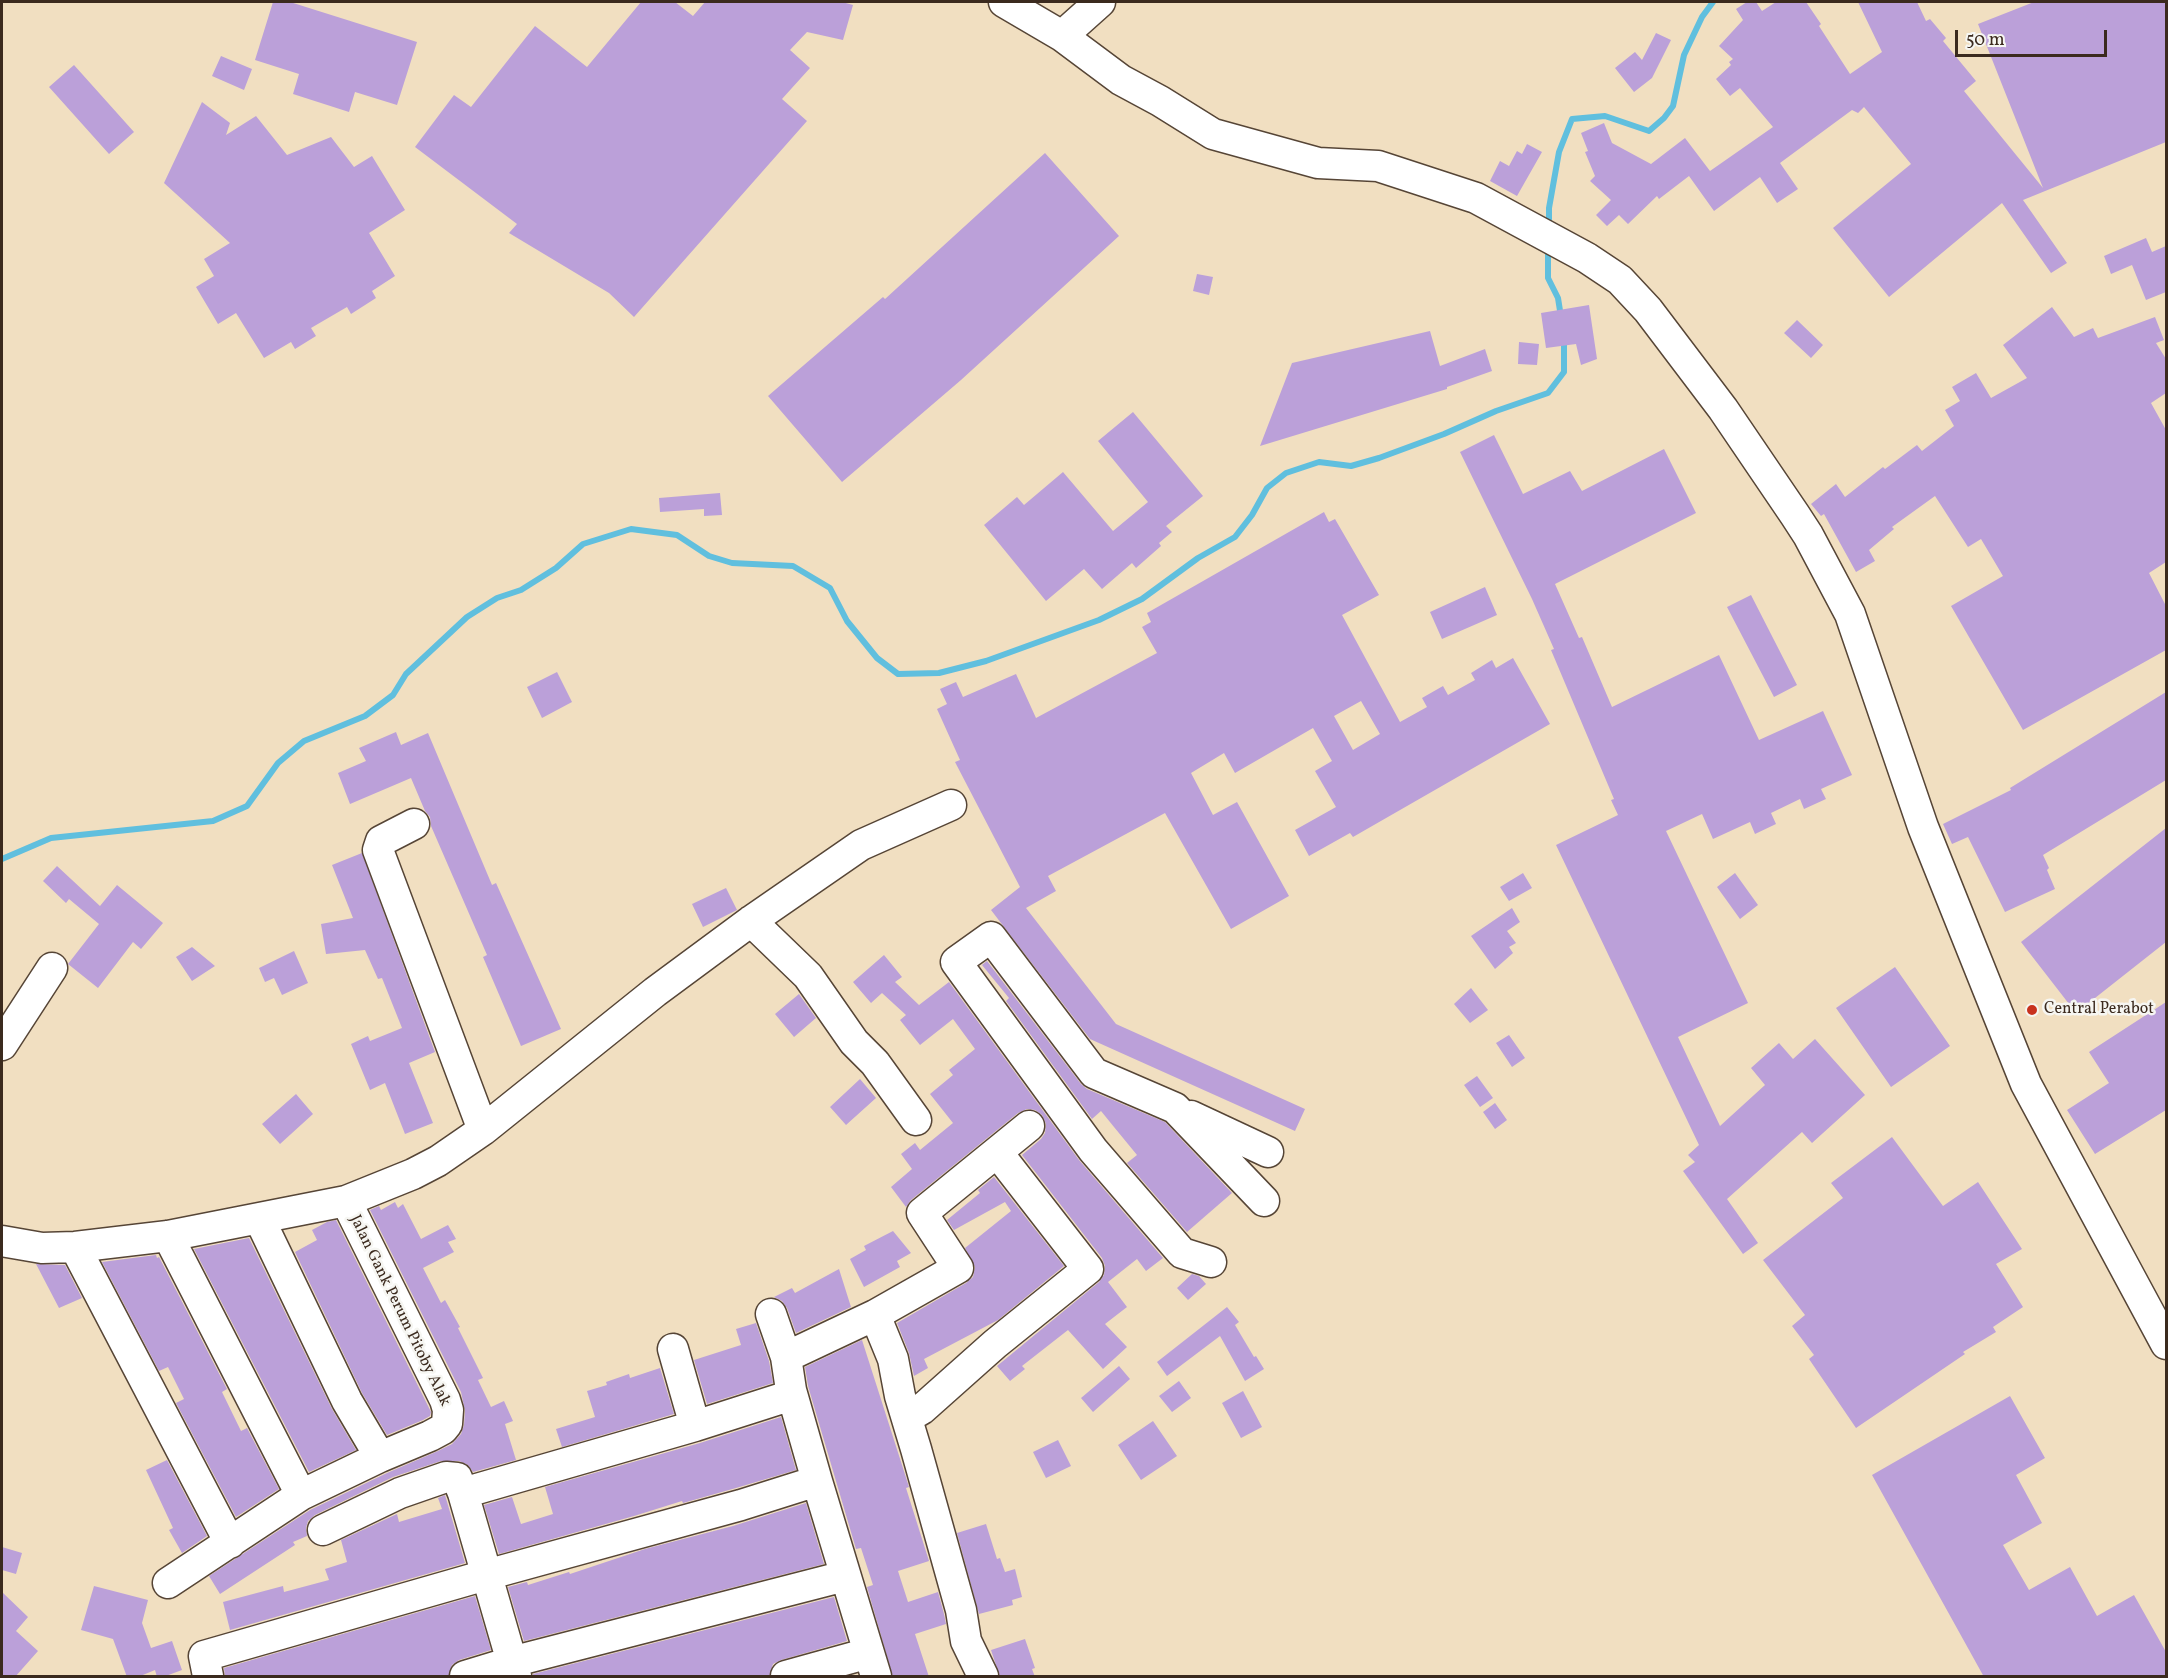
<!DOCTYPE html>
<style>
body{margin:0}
#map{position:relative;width:2168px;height:1678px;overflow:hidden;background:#f1dfc1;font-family:Vollkorn,serif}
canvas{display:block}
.frame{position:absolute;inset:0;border:3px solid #3b2a1e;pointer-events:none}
.scale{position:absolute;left:1955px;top:30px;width:152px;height:27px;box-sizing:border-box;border:3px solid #3b2a1e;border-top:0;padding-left:8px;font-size:18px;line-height:21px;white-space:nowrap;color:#3b2a1e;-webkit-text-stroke:4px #f6f6f2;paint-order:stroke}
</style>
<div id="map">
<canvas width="2168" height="1678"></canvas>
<div class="frame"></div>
<div class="scale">50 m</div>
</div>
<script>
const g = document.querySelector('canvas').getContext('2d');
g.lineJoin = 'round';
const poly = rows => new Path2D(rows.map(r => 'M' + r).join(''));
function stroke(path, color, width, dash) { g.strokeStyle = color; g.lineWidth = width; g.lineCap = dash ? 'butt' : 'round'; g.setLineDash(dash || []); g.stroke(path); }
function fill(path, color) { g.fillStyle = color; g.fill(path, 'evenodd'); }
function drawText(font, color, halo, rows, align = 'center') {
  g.font = font + ' Vollkorn,serif'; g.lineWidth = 5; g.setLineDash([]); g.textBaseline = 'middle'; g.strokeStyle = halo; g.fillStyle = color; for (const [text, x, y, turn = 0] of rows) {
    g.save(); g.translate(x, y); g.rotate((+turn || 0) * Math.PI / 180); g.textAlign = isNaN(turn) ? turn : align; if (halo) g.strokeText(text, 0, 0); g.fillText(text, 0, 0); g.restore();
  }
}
const stream = poly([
 [1549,227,1549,208,1559,152,1572,119,1605,116,1649,131,1664,118,1673,106,1684,55,1702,17,1713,2],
 [1548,246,1548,278,1558,298,1561,317],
 [2,859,51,838,213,821,247,806,278,763,304,741,365,716,393,695,406,674,467,617,497,598,521,590,556,568,583,544,631,529,677,535,709,556,732,563,793,566,830,588,847,621,877,658,898,674,939,673,986,661,1099,620,1142,599,1198,558,1235,537,1252,515,1267,488,1286,473,1319,462,1351,466,1379,458,1444,434,1496,411,1548,393,1564,372,1564,339]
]);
const building = poly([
 [273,2,290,2,417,42,397,105,355,92,349,112,293,94,299,74,255,60],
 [641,2,675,2,693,16,705,2,842,2,853,5,843,40,807,32,790,50,810,68,782,99,807,121,634,317,609,293,509,233,517,224,415,147,454,95,471,107,535,26,587,67],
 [1747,2,1756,2,1762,11,1776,2,1806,2,1821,24,1819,26,1850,74,1882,52,1858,2,1917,2,1926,21,1930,19,1946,38,1943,41,1976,81,1964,91,2043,188,1978,24,2034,2,2166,2,2166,142,2023,200,2067,263,2051,273,2002,203,1889,297,1833,228,1911,164,1864,107,1858,113,1852,110,1780,163,1798,189,1777,203,1760,177,1714,211,1689,176,1659,199,1657,196,1628,224,1619,215,1607,226,1596,215,1611,200,1590,181,1595,176,1585,152,1588,151,1581,133,1604,123,1612,143,1651,164,1685,138,1710,171,1773,127,1740,88,1730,96,1716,79,1731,65,1729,62,1733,59,1719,46,1743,20,1736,9],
 [1656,33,1671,40,1652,78,1634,92,1615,68,1635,52,1642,60],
 [221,56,252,69,244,90,212,76],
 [74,65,134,132,109,154,49,87],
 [202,102,230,123,226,135,256,116,287,155,331,137,354,167,372,156,405,210,369,233,395,276,372,291,376,298,351,314,347,307,311,328,316,336,295,349,291,342,264,358,236,313,218,324,196,287,214,276,204,259,230,243,164,183],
 [1527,144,1542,152,1517,196,1490,181,1500,161,1509,166,1517,151,1522,154],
 [1045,153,1119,236,961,380,842,482,768,396,883,297,885,299],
 [2146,238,2152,252,2166,246,2166,292,2146,300,2132,265,2111,274,2104,256],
 [1197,274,1213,277,1209,295,1193,291],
 [1589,305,1597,359,1581,365,1576,344,1546,348,1541,313],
 [2052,307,2074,337,2093,328,2098,338,2155,317,2164,340,2156,343,2166,359,2166,393,2151,403,2166,430,2166,562,2149,573,2166,606,2166,650,2023,730,1951,606,2003,576,1981,539,1968,547,1935,496,1892,527,1894,529,1869,550,1875,561,1856,572,1824,514,1821,516,1811,504,1836,484,1845,497,1883,467,1885,469,1917,445,1922,451,1954,426,1945,410,1960,401,1952,387,1976,373,1991,398,2027,378,2003,345],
 [1797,320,1823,345,1811,358,1784,333],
 [1430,331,1440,366,1485,349,1492,371,1447,387,1447,389,1260,446,1292,363],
 [1519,342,1539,344,1537,365,1518,364],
 [1133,412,1203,496,1166,526,1172,532,1159,543,1161,546,1136,568,1132,563,1102,589,1084,569,1046,601,984,525,1017,497,1024,505,1063,472,1113,531,1148,502,1098,441],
 [1494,435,1523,494,1570,471,1582,491,1664,449,1696,513,1555,584,1579,638,1582,637,1612,707,1719,655,1759,740,1823,711,1852,775,1821,789,1826,799,1804,809,1800,799,1771,813,1776,824,1755,834,1750,822,1713,839,1702,814,1666,831,1748,1003,1678,1037,1720,1126,1765,1085,1751,1068,1779,1043,1793,1059,1815,1039,1865,1095,1812,1143,1802,1132,1727,1199,1758,1243,1743,1254,1683,1171,1695,1162,1688,1155,1699,1145,1556,845,1618,815,1611,800,1614,799,1551,650,1554,649,1532,599,1460,452],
 [720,493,722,515,704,516,704,509,660,512,659,498],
 [1324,512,1329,522,1335,519,1379,595,1342,615,1400,722,1427,707,1422,698,1443,686,1448,695,1475,680,1471,673,1492,660,1496,668,1513,658,1550,724,1353,837,1350,833,1309,856,1295,830,1336,807,1315,771,1332,761,1313,728,1235,773,1224,753,1191,773,1213,815,1237,802,1289,896,1231,929,1165,813,1048,876,1056,891,1026,908,1116,1024,1305,1109,1295,1131,1090,1039,991,910,1020,887,955,762,960,760,937,709,947,704,940,689,956,682,963,697,1016,674,1036,718,1157,653,1142,627,1151,622,1147,613],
 [1361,701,1380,734,1353,750,1334,716],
 [1485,587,1497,615,1442,639,1430,612],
 [1751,595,1797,685,1774,697,1727,607],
 [557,672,572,702,542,718,527,687],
 [2166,692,2166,780,2043,855,2049,868,2047,870,2055,889,2005,912,1968,837,1952,844,1943,824,2011,790,2010,788],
 [396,732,401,745,428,733,492,885,496,883,561,1029,521,1046,483,957,487,955,431,826,430,817,425,811,411,778,350,804,338,773,366,761,359,748],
 [2166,828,2166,942,2076,1013,2021,942],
 [362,853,435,1052,409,1063,433,1123,405,1134,385,1083,370,1090,351,1044,368,1036,370,1041,402,1028,382,978,378,979,365,950,326,954,321,924,353,918,332,865],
 [57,866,100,906,117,885,163,923,141,949,133,942,98,988,68,964,99,924,69,899,66,903,43,881],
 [1523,873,1532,888,1509,901,1500,887],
 [1735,873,1758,905,1740,919,1717,887],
 [726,888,737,910,703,927,692,904],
 [1512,908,1520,922,1507,931,1516,943,1509,947,1513,953,1495,969,1471,936],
 [192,947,215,966,192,981,176,957],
 [294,951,308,983,282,995,274,978,265,982,259,968],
 [884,955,902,977,895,982,919,1005,949,982,1079,1160,1163,1258,1146,1271,1137,1259,1108,1282,1127,1307,1105,1324,1127,1347,1103,1369,1068,1330,1022,1366,1025,1369,1010,1381,997,1366,1099,1282,1104,1275,1105,1266,1102,1258,1022,1155,1041,1139,1045,1133,1046,1124,1042,1115,1035,1110,1027,1109,1018,1113,911,1200,906,1207,891,1187,912,1169,901,1154,915,1143,920,1150,953,1123,930,1094,953,1075,949,1070,975,1049,953,1019,920,1045,900,1020,906,1015,882,993,871,1003,853,982],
 [987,961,1081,1084,1087,1089,1165,1122,1232,1193,1187,1232,1127,1163,1137,1155,1114,1127,1101,1111,1092,1119,1006,1001,1009,998,982,965],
 [1895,967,1950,1046,1891,1087,1836,1008],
 [1471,988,1488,1010,1470,1023,1454,1004],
 [799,994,816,1018,794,1037,775,1014],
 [2166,1002,2166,1110,2095,1154,2067,1110,2109,1083,2089,1052],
 [1509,1035,1525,1058,1512,1067,1496,1043],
 [1477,1076,1493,1098,1480,1107,1464,1085],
 [860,1079,876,1098,846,1125,830,1107],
 [296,1094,313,1114,280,1144,262,1124],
 [1495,1103,1507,1120,1495,1129,1483,1112],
 [1892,1137,1943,1206,1978,1182,2022,1249,1996,1264,2023,1307,1993,1327,1996,1332,1963,1352,1965,1354,1856,1428,1809,1359,1814,1355,1792,1326,1805,1315,1763,1260,1843,1198,1831,1183],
 [994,1177,1064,1266,998,1320,924,1359,928,1368,914,1376,909,1353,897,1323,966,1283,973,1277,975,1267,965,1248,1011,1211,1005,1202,954,1230,947,1220,980,1193,978,1190],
 [395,1202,398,1208,403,1204,421,1239,448,1225,456,1239,448,1242,454,1252,423,1268,441,1303,445,1300,460,1327,458,1328,483,1378,478,1380,491,1407,504,1401,513,1421,505,1424,516,1460,473,1472,468,1465,459,1461,441,1461,393,1477,315,1515,308,1521,306,1528,307,1536,293,1542,295,1545,220,1594,209,1576,310,1510,387,1473,438,1451,452,1444,461,1434,464,1425,465,1411,461,1392,370,1210,379,1206,381,1210],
 [336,1220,431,1412,430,1416,423,1420,387,1435,362,1393,295,1252,317,1240,312,1230,327,1222],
 [893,1231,911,1253,897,1261,900,1267,864,1287,850,1259,866,1250,864,1246],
 [249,1238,332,1409,356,1450,309,1472,194,1249],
 [156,1255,157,1258,159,1257,227,1389,222,1392,241,1431,247,1428,279,1489,236,1517,176,1403,184,1399,168,1367,159,1371,102,1262],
 [36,1264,65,1265,82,1298,59,1308],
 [839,1269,851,1307,796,1333,787,1308,782,1301,774,1297,792,1288,795,1293],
 [1192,1274,1199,1276,1206,1284,1188,1300,1177,1288],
 [1227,1307,1239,1322,1235,1325,1254,1357,1256,1356,1264,1369,1245,1381,1220,1336,1167,1376,1157,1362],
 [756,1323,769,1361,773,1383,707,1404,694,1360,741,1345,736,1329],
 [862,1340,902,1465,909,1487,906,1488,929,1561,898,1571,908,1602,938,1592,944,1614,946,1624,915,1634,929,1677,893,1677,867,1587,873,1585,861,1548,856,1549,808,1386,805,1367],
 [1119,1366,1130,1379,1093,1412,1081,1398],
 [660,1368,674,1414,562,1447,556,1429,595,1417,587,1391,607,1385,606,1382,629,1374,630,1378],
 [1179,1381,1191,1398,1172,1412,1159,1396],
 [1243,1391,1262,1427,1241,1438,1222,1403],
 [2010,1396,2045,1458,2016,1475,2042,1523,2003,1545,2029,1590,2070,1567,2097,1616,2134,1595,2166,1652,2166,1677,1984,1677,1872,1475],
 [781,1417,796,1470,736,1488,683,1503,682,1501,634,1516,499,1554,484,1505,512,1497,521,1524,553,1514,545,1487,700,1443],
 [1153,1421,1177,1456,1141,1480,1118,1445],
 [1058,1440,1071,1466,1046,1478,1033,1452],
 [167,1460,207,1536,182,1553,169,1530,173,1528,146,1470],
 [445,1495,465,1563,230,1630,223,1602,283,1586,284,1592,329,1580,325,1569,347,1562,341,1540,397,1514,399,1522,442,1509,438,1498],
 [806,1503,824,1564,524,1641,508,1587,527,1582,528,1585,569,1572,570,1574,645,1549,733,1526],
 [986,1524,997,1559,1000,1558,1005,1572,1015,1569,1022,1597,1012,1600,1013,1605,979,1614,957,1533],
 [2,1547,22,1553,16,1574,2,1570],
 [94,1586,148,1600,142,1623,151,1648,172,1641,182,1670,163,1677,157,1677,155,1670,138,1677,127,1677,113,1639,81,1630],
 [2,1592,28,1617,16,1631,38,1651,15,1677,2,1677],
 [475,1596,491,1650,459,1660,452,1665,448,1677,225,1677,224,1668],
 [834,1597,847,1641,781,1660,773,1664,769,1677,533,1677,533,1674],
 [1025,1639,1035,1668,1032,1669,1035,1677,1000,1677,991,1650]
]);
const minor = poly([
 [1004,2,1062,36,1121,80,1160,101,1213,134,1318,163,1378,166,1476,198,1587,258,1620,280,1648,310,1723,409,1795,515,1808,535,1850,614,1923,827,2026,1084,2166,1344],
 [1062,36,1100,2],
 [414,824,381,841,378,850,483,1130],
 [751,921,808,976,854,1042,875,1063,916,1120],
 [2,1045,52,968],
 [1191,1116,1268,1152],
 [259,1218,347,1401,380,1457],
 [168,1236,301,1495],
 [2,1241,42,1248,75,1247,168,1236,346,1201,413,1174,438,1161,483,1130,655,992,751,921,861,845,951,805],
 [75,1247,230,1543],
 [1211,1262,1182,1253,1093,1150,956,962,991,937,1094,1073,1175,1108,1264,1201],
 [771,1314,786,1357,791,1390,817,1481,876,1676],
 [875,1315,958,1268,922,1213,1029,1126],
 [673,1349,695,1426],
 [786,1357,875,1315,893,1359,900,1396,916,1449,961,1610,966,1641,983,1676],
 [907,1418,922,1409,995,1344,1088,1269,997,1152],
 [463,1493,516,1676],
 [323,1530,400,1493,446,1477,457,1478,463,1493,695,1426,792,1395],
 [168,1583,301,1495,380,1457,430,1436,443,1429,447,1424,448,1410,445,1400,346,1201],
 [208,1676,204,1656,486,1575,741,1505,817,1481],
 [465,1676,511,1662,845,1576],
 [786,1676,869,1653]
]);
const markers = [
 [2032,1010,6,"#c8321e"]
];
const poiNames = [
 ["Central Perabot",2044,1010]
];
const streetNames = [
 ["Jalan Gank Perum Pitoby Alak",399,1311,64]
];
stroke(stream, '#60bfde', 6);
fill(building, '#bba0d9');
stroke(minor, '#564536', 33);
stroke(minor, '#fff', 30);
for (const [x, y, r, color] of markers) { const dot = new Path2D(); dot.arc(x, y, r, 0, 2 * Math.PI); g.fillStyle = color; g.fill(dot); stroke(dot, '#f6f6f2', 2); }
drawText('16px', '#3b2a1e', '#f6f6f2', poiNames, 'left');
drawText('16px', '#3b2a1e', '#f6f6f2', streetNames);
</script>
